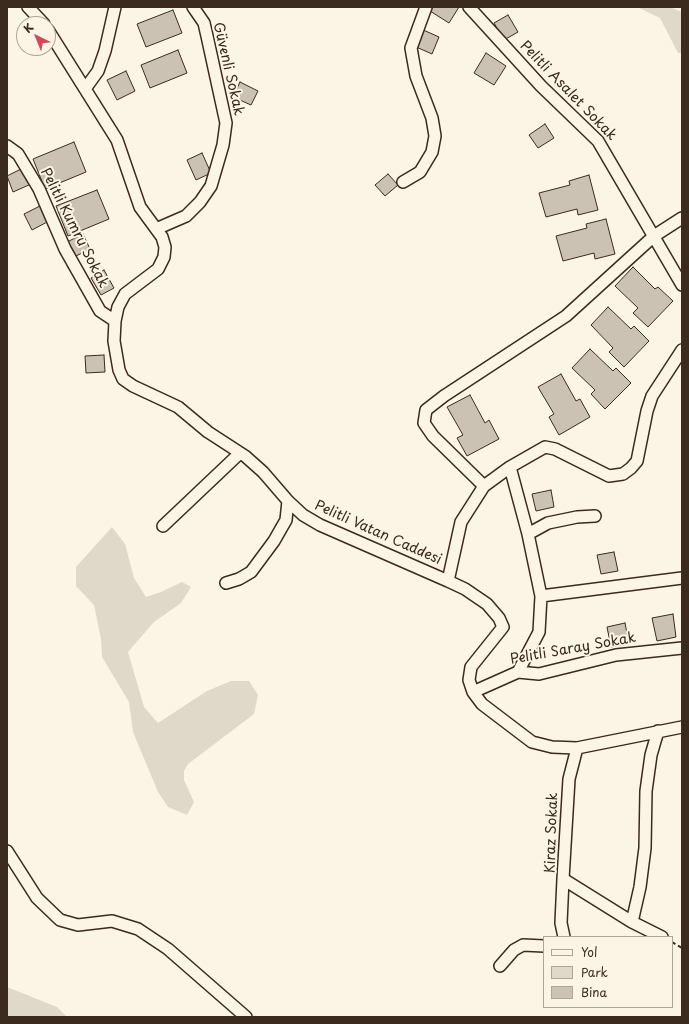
<!DOCTYPE html>
<meta charset="utf-8">
<style>
body{margin:0}
#map{position:relative;width:689px;height:1024px;overflow:hidden;background:#fcf5e5;font-family:"Playpen Sans",sans-serif}
canvas{display:block}
.frame{position:absolute;inset:0;border:8px solid #3b2a1e;pointer-events:none}
.legend{position:absolute;left:543px;top:936px;width:130px;height:72px;box-sizing:border-box;background:#fcf5e5;border:1px solid #afa495;margin:0;padding:5px 7px;list-style:none;font-size:12px;color:#3b2a1e}
.legend li{display:flex;align-items:center;gap:8px;height:20px}
.legend b{width:20px;border:1px solid #afa495}
.north{position:absolute;left:16px;top:16px;width:40px;height:40px;box-sizing:border-box;background:#fcf5e5;border:1px solid #afa495;border-radius:50%;rotate:317deg;font-size:11px;font-weight:700;line-height:16px;text-align:center;color:#3b2a1e}
.north::after{content:'';display:block;margin:auto;width:14px;height:18px;background:#d1495b;clip-path:polygon(50% 0,100% 100%,50% 72%,0 100%)}
</style>
<div id="map">
<canvas width="689" height="1024"></canvas>
<div class="frame"></div>
<ul class="legend">
<li><b style="height:5px;background:#fcf5e5"></b>Yol</li>
<li><b style="height:11px;background:#e0d8c8"></b>Park</li>
<li><b style="height:11px;background:#ccc2b3"></b>Bina</li>
</ul>
<div class="north">K</div>
</div>
<script>
const g = document.querySelector('canvas').getContext('2d');
g.lineJoin = 'round';
function fill(path, color) { g.fillStyle = color; g.fill(path, 'evenodd'); }
const poly = rows => new Path2D(rows.map(r => 'M' + r).join(''));
function stroke(path, color, width, dash) { g.strokeStyle = color; g.lineWidth = width; g.lineCap = dash ? 'butt' : 'round'; g.setLineDash(dash || []); g.stroke(path); }
function drawText(font, color, halo, rows, align = 'center') {
  g.font = font + ' "Playpen Sans",sans-serif'; g.lineWidth = 4; g.setLineDash([]); g.textBaseline = 'middle'; g.strokeStyle = halo; g.fillStyle = color; for (const [text, x, y, turn = 0] of rows) {
    g.save(); g.translate(x, y); g.rotate((+turn || 0) * Math.PI / 180); g.textAlign = isNaN(turn) ? turn : align; if (halo) g.strokeText(text, 0, 0); g.fillText(text, 0, 0); g.restore();
  }
}
const green = poly([
 [637,7,670,7,682,12,682,53,678,53,660,18],
 [112,527,125,544,134,578,146,597,161,592,182,582,191,587,181,603,154,622,128,652,144,707,158,723,207,691,231,681,249,681,258,695,254,714,188,764,184,771,184,780,194,802,187,815,168,807,158,792,133,732,129,702,102,657,101,639,94,605,76,586,76,567],
 [7,987,57,1007,67,1017,7,1017]
]);
const building = poly([
 [433,7,459,7,449,23,430,11,433,7],
 [173,10,182,33,146,47,137,24,173,10],
 [508,15,518,32,504,40,494,23,508,15],
 [421,29,439,37,432,54,414,46,421,29],
 [178,50,187,73,150,88,141,65,178,50],
 [486,53,506,66,494,85,474,73,486,53],
 [126,71,135,91,117,100,107,80,126,71],
 [240,82,258,91,251,105,233,97,240,82],
 [545,124,554,138,538,148,529,135,545,124],
 [74,142,86,172,45,189,33,159,74,142],
 [202,153,211,173,196,180,187,160,202,153],
 [23,168,31,184,13,192,7,176,23,168],
 [388,174,398,185,385,196,375,185,388,174],
 [589,175,598,210,578,215,577,209,546,217,539,193,570,185,569,181,589,175],
 [97,190,109,219,68,236,56,206,97,190],
 [42,205,49,221,32,230,24,214,42,205],
 [606,219,615,254,595,259,594,253,563,261,556,236,587,228,586,224,606,219],
 [83,234,90,249,74,257,67,242,83,234],
 [633,267,655,289,658,287,673,301,648,327,633,313,638,308,615,286,633,267],
 [104,270,114,288,101,295,91,278,104,270],
 [608,307,631,329,634,326,649,341,624,367,609,352,613,348,591,325,608,307],
 [590,349,613,371,616,368,631,383,605,409,591,394,595,390,572,368,590,349],
 [104,355,105,372,86,373,85,356,104,355],
 [561,374,576,401,580,399,590,417,559,435,549,417,554,414,538,387,561,374],
 [470,395,485,423,489,420,499,439,467,456,457,438,463,435,447,407,470,395],
 [551,490,554,507,536,511,532,494,551,490],
 [614,552,618,571,601,574,597,555,614,552],
 [673,614,676,637,657,641,652,618,673,614],
 [625,623,629,644,611,647,607,627,625,623]
]);
const path = poly([
 [672,942,682,948]
]);
const street = poly([
 [28,7,44,24],
 [469,7,541,86,598,141,682,285],
 [48,30,117,140,140,207,162,237,165,247,164,257,158,269,125,294,118,307,115,321,114,341,119,370,123,379,133,386,178,407,208,432,245,456,263,472,288,501,303,515,320,525,448,581,465,589,487,604,499,618,503,627,471,667,469,680,473,692,482,704,532,742,552,747,577,748,682,727],
 [85,89,98,71,105,51,115,7],
 [7,146,18,154,39,189,65,249,100,311,115,321],
 [403,182,420,172,432,152,435,136,432,118,416,76,411,48,426,7],
 [156,229,186,216,200,202,211,186,223,145,226,123,207,36,204,23,193,7],
 [510,467,528,534,541,596,682,578],
 [484,486,433,436,424,423,426,410,444,396,566,316,654,236,682,218],
 [163,526,240,453],
 [528,534,548,523,577,517,595,516],
 [448,581,461,522,484,486,510,467,545,447,555,449,609,476,623,474,631,468,637,461,647,411,652,396,682,350],
 [226,583,239,579,251,572,274,541,286,520,288,501],
 [518,672,539,632,541,596],
 [473,692,518,672,539,674,616,655,682,648],
 [577,748,569,779,563,879,632,922,662,937],
 [7,851,37,898,60,920,78,925,112,921,138,929,168,949,246,1017],
 [563,879,561,923,564,937],
 [632,922,640,887,645,848,646,791,651,755,658,731],
 [500,966,514,950,523,945,544,946]
]);
const streetNames = [
 ["Güvenli Sokak",228,69,77],
 ["Pelitli Asalet Sokak",568,91,46],
 ["Pelitli Kumru Sokak",74,228,63],
 ["Pelitli Vatan Caddesi",378,533,24],
 ["Pelitli Saray Sokak",573,649,-10],
 ["Kiraz Sokak",552,833,-88]
];
fill(green, '#e0d8c8');
fill(building, '#ccc2b3');
stroke(building, '#3b2a1e', 1);
stroke(street, '#3b2a1e', 14);
stroke(path, '#3b2a1e', 2, [4, 3]);
stroke(street, '#fcf5e5', 11);
drawText('14px', '#3b2a1e', '#fcf5e5', streetNames);
</script>
